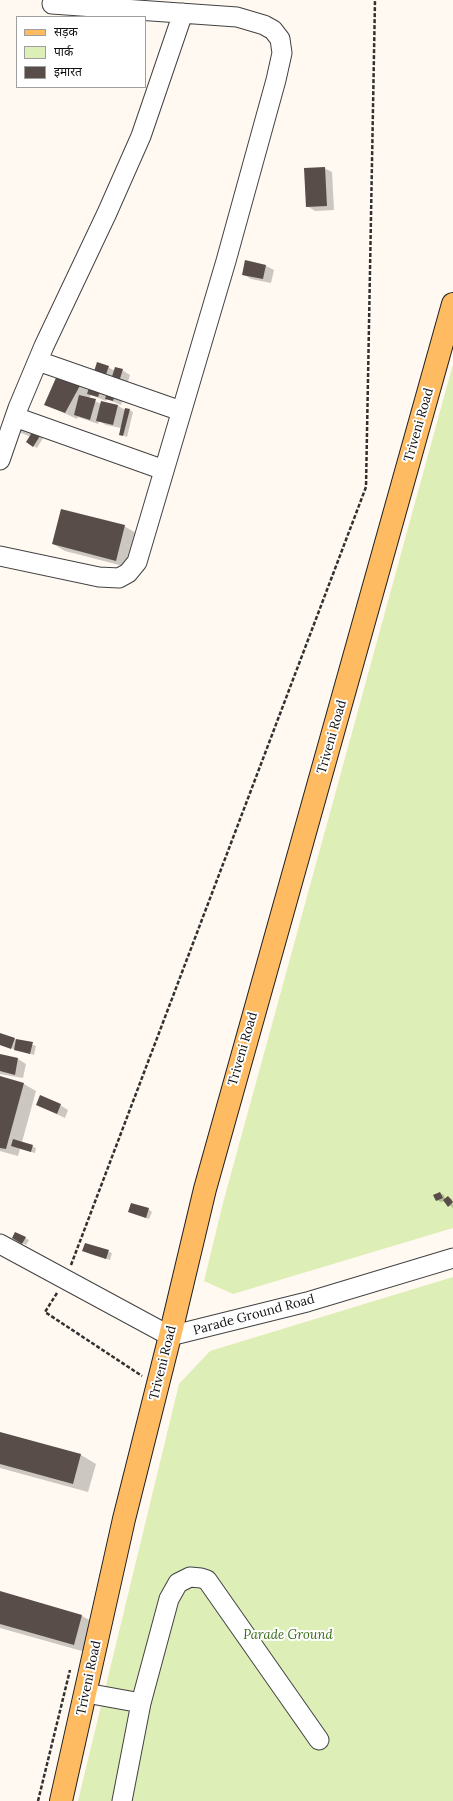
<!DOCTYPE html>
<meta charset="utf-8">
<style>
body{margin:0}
#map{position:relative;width:453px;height:1801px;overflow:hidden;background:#fff9f1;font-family:Lora,"Noto Sans Devanagari",serif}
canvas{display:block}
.legend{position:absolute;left:16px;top:16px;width:130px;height:72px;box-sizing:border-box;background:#fff;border:1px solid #9f9f9f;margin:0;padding:5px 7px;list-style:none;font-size:12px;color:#0f0f0f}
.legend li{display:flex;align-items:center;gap:8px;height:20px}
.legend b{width:20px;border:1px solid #9f9f9f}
</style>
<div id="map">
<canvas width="453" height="1801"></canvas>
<ul class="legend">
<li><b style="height:5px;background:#ffbb61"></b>सड़क</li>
<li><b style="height:11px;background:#ddeeb6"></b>पार्क</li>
<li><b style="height:11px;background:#594d4a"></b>इमारत</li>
</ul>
</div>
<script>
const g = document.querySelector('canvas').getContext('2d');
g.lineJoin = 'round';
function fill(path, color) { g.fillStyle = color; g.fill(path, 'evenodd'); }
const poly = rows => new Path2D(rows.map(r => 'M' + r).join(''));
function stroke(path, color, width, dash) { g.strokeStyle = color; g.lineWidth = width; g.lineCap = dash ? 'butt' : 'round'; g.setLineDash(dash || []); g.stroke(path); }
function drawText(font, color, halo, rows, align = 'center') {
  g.font = font + ' Lora,serif'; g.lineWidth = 4; g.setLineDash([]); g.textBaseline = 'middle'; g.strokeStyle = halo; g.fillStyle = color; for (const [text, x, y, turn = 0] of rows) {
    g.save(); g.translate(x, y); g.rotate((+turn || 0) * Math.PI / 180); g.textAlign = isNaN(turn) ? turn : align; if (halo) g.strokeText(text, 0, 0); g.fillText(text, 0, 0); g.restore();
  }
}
const green = poly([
 [453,364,453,1228,233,1294,204,1281,223,1203],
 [453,1277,453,1801,78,1801,179,1384,210,1351]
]);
const shadow = poly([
 [324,168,332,172,334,210,315,211,307,206],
 [245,261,266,266,274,270,271,283,251,279,243,274],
 [108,367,115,371,122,370,130,375,121,405,107,399,106,401,91,395,89,398,101,404,117,405,125,410,129,410,133,412,127,437,120,434,121,428,106,425,99,421,98,424,78,417,77,419,45,404],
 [18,414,48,430,37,448,27,442,31,437,14,430],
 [124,526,136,533,127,567,65,551,53,544],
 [0,1034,36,1046,34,1055,0,1045],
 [0,1056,18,1059,26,1064,23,1078,0,1074],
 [0,1077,24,1084,36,1091,22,1142,36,1148,35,1153,20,1149,18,1156,0,1151],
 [37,1105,60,1105,68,1110,65,1118],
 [440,1193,444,1195,445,1199,448,1197,452,1199,453,1208,445,1201,441,1202,437,1200],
 [148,1209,152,1212,149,1219,129,1212],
 [16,1233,29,1240,26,1245,13,1238],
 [85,1244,112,1253,110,1260,87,1253],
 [0,1433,81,1455,96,1464,88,1492,0,1468],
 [0,1592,82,1616,97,1624,89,1653,0,1628]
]);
const building = poly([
 [325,167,327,206,306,207,304,168],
 [245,260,266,265,263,279,242,275],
 [97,362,109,366,98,397,87,394],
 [115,367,123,369,113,401,105,399],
 [59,371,88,371,65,413,44,405],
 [79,395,96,399,90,420,74,415],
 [101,401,118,405,113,425,96,421],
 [125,408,130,409,123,436,119,435],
 [38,423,45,428,33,447,26,442],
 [61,509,125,525,116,561,52,544],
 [0,1033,15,1038,11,1049,0,1045],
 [16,1039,33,1042,30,1054,14,1050],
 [0,1054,18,1058,15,1075,0,1071],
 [0,1076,24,1083,6,1149,0,1148],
 [40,1095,61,1104,57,1114,36,1105],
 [13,1139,33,1145,31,1152,11,1146],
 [440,1192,443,1198,436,1201,433,1195],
 [448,1196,453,1202,448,1207,443,1200],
 [131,1203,149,1208,146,1218,128,1212],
 [15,1232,26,1237,22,1244,12,1238],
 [85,1243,109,1250,106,1259,82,1251],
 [0,1432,81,1454,73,1484,0,1464],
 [0,1591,82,1615,74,1645,0,1624]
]);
const path = poly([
 [71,1265,366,487,375,0],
 [57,1293,45,1312,142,1376],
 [38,1801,70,1670]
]);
const minor = poly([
 [38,361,181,411],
 [15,417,164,470],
 [0,460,18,408,44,346,107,213,141,136,183,13],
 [0,556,99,577,119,578,128,573,137,562,226,261,276,80,282,53,280,39,273,30,264,25,237,17,52,4],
 [0,1244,170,1336,307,1302,453,1258],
 [86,1693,141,1703],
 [122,1801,141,1703,169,1599,178,1583,190,1577,201,1578,207,1580,319,1740]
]);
const major = poly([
 [61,1801,124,1519,170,1336,205,1189,453,304]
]);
const streetNames = [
 ["Triveni Road",419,425,-74],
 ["Triveni Road",332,737,-74],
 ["Triveni Road",243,1049,-74],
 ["Parade Ground Road",254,1315,-15],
 ["Triveni Road",163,1363,-76],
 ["Triveni Road",89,1678,-78]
];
const parkNames = [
 ["Parade Ground",288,1635]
];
fill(green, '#ddeeb6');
fill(shadow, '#0003');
fill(building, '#594d4a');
stroke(minor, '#424242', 21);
stroke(major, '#202020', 24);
stroke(path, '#313131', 2.5, [4, 2]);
stroke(minor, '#fff', 19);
stroke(major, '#ffbb61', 22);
drawText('13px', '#0f0f0f', '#fff', streetNames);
drawText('italic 13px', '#3a6d18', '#fff', parkNames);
</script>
